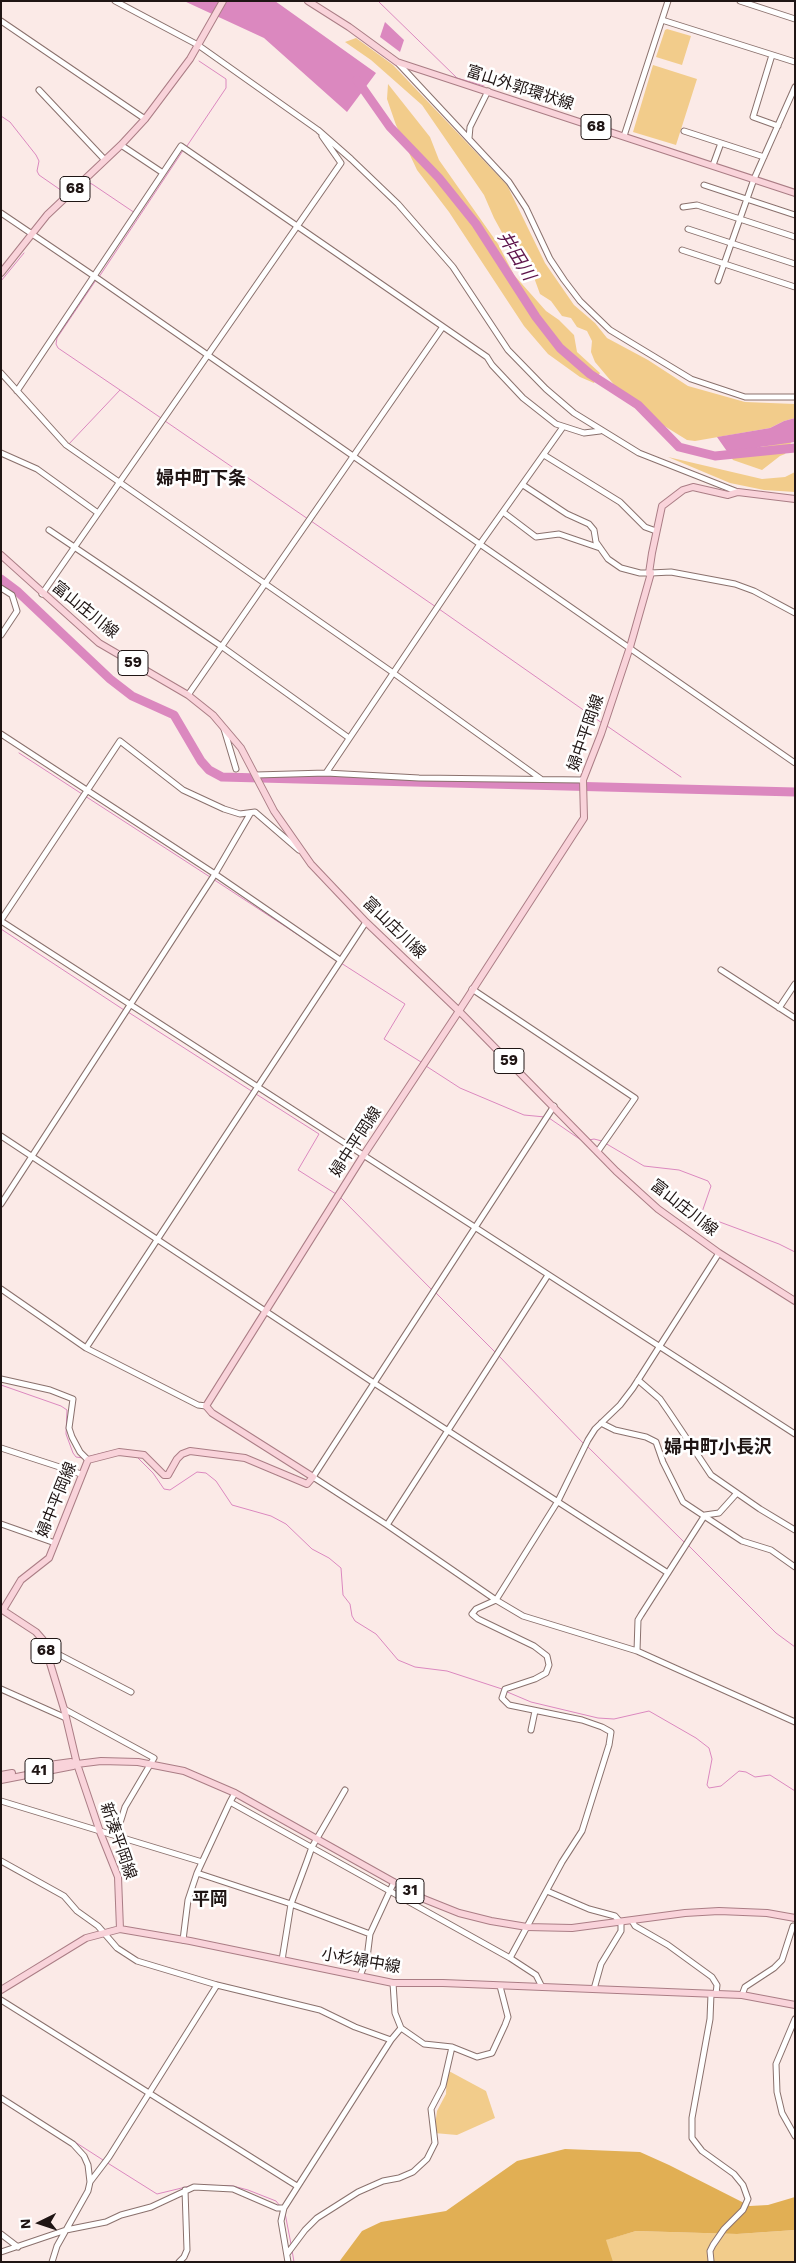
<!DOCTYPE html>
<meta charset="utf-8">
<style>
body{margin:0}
#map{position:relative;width:796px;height:2263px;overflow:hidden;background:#fbeae7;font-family:"Work Sans",sans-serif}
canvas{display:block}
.frame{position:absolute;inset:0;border:2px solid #1f1514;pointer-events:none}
.north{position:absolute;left:15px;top:2198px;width:50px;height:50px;-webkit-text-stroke:4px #fff;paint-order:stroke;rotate:266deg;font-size:14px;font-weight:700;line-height:20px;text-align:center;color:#1f1514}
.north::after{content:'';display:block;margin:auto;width:18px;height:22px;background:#1f1514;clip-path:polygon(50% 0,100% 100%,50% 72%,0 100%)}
</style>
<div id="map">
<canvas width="796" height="2263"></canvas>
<div class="frame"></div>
<div class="north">N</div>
</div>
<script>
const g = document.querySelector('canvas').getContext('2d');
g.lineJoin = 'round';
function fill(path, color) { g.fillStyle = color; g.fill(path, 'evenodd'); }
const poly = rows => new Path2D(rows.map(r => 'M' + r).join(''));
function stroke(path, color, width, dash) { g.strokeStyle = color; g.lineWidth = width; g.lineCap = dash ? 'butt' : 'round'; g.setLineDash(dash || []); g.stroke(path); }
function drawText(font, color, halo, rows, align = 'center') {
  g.font = font + ' "Work Sans","Noto Sans JP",sans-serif'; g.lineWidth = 5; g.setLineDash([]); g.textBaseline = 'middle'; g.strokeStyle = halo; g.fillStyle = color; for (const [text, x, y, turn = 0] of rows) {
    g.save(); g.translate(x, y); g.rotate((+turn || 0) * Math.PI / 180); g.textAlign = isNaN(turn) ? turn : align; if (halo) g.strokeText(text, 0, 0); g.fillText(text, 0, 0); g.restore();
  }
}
const green = poly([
 [667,29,691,36,682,65,656,57,665,30],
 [356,38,393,65,507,185,545,263,574,305,595,323,607,338,648,360,688,386,745,402,795,404,795,418,784,421,770,428,695,441,687,440,632,406,595,362,591,352,592,341,587,331,577,327,571,318,562,316,551,301,540,294,532,272,516,258,494,218,484,195,422,105,371,60,345,42],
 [653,65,697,79,676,145,633,132],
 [388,84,430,137,439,160,498,244,514,275,546,311,559,320,574,335,577,352,600,373,594,383,580,377,548,354,524,326,449,212,417,170,396,125,387,99],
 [792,441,785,454,780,456,762,470,733,460,731,457,760,447],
 [668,457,762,479,785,477,795,472,795,492,764,490,730,483],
 [447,2070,486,2091,495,2118,457,2135,434,2133,437,2111,446,2094],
 [795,2230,795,2262,564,2262,577,2248,636,2231,737,2234]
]);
const forest = poly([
 [565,2149,640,2152,669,2165,750,2206,768,2205,795,2197,795,2230,737,2234,636,2231,606,2240,613,2262,339,2262,362,2231,381,2222,446,2211,517,2161]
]);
const water = poly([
 [184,1,275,1,376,73,347,112,264,38],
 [385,22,404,40,400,52,380,37],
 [795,418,795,442,760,447,731,457,717,437,770,428,784,421]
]);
const stream = poly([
 [378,1,457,78,484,86],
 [1,116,10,122,36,155,39,161,37,171,39,175,65,193],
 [187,146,226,88,226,79,199,61],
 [71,197,88,183,92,184,135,213],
 [99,277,184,149],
 [1,281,24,253],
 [120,390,161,418],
 [165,421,308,519],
 [68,445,120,390,58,348,56,344,57,338,96,280],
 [311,521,436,607],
 [439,609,602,723],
 [607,726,681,777],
 [19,753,82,794],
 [85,796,210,877],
 [213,879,312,944],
 [1,929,124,1010],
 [341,963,405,1004,384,1039,421,1062],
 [128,1012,253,1092],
 [426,1066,460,1088,524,1115,545,1117],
 [256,1094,319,1134,298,1170,336,1194],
 [549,1118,581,1140],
 [589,1140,594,1139,602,1141],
 [605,1143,644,1166,679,1170,708,1181,711,1186,701,1215,779,1244,795,1252],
 [341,1198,433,1291],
 [436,1293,495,1352],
 [498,1355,584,1444],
 [1,1385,61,1406,67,1410,66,1434,73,1453,76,1457,83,1458],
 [587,1446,684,1542],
 [87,1457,107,1452],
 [137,1457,153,1473,164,1489,170,1490,197,1472,206,1473,216,1481,232,1505,271,1516,286,1524,312,1549,329,1558,341,1568,343,1595,350,1604,352,1616,355,1621,376,1634,398,1660,415,1667,447,1671,502,1689],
 [689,1546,776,1633,795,1647],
 [505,1691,531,1702,598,1718,614,1719,649,1711,696,1738,709,1748,712,1759,707,1785,709,1788,721,1786,739,1771,746,1772,755,1777,770,1775,795,1791],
 [75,2142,103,2160],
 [106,2162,157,2194,190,2186],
 [201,2185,233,2186,248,2190,276,2201,280,2206],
 [285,2213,291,2244],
 [292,2250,294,2262]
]);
const river = poly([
 [357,80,390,127,439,178,476,224,536,317,560,348,590,374,638,405,679,447,715,456,795,448],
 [1,579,17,591,110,679,132,696,174,715,201,761,209,770,222,777,795,792]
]);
const minor = poly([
 [115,1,198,45,318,130,351,159,398,204,453,267,508,350,546,389,574,413,639,453,738,492],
 [740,1,795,19],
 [662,20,795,62],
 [1,21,145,119],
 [772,55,753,117,778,126],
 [398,63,509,182,526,208,550,259,564,280,580,301,610,330,691,379,745,397,795,397],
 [39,90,104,159],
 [684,131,764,157],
 [624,136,668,1],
 [469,138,470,127,488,91],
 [121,145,163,173,181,146,487,357,492,365,523,398,556,424,584,433,600,431],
 [713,165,721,143],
 [704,185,795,215],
 [683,207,697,205,795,237],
 [1,213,94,276,795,763],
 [688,229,795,264],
 [682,250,795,287],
 [718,281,754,179,795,87],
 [1,373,66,445,392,672,541,779],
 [17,391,163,173],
 [1,453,37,469,98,513],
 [544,455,620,502,645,527,656,531],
 [523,485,567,514,589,524,594,530,596,542,608,559,621,568,640,573,649,573],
 [503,512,536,537,559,534,600,548],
 [49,530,221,646,349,738],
 [651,573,671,572,735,584,754,591,795,613],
 [1,588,12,595,17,611,1,635],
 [42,594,341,163,322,136],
 [188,695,442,328],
 [224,729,236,769],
 [1,734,215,874,340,960],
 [326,773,480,544,563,427],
 [256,775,326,773,419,778,583,780],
 [1,920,120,741,183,790,224,809,240,814,255,812,299,850],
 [1,921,795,1434],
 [721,970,795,1018],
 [472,989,635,1098,598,1151],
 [779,1008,795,984],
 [554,1106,313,1477,387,1525,496,1600,523,1616,637,1651,795,1722],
 [1,1136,374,1383,668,1573],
 [1,1204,215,874,250,814],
 [1,1289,86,1348,198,1405,206,1406],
 [86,1348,366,922],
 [1,1379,50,1390,73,1399,69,1428,72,1437,80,1452,88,1460],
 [638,1380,660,1399,669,1412,711,1475,760,1509,795,1530],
 [601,1423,615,1430,646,1437,656,1442,663,1462,683,1502,742,1541,771,1550,795,1567],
 [1,1448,81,1474],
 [1,1524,55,1543],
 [387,1525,548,1275],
 [46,1651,54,1652,131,1692],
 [637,1651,638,1620,641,1615,705,1515,719,1513,737,1493],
 [1,1689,66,1718],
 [64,1709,154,1758,125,1807,116,1836],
 [531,1730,535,1711],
 [235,1793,230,1802,510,1958,536,1975,542,1987],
 [1,1801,202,1862],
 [1,1861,64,1896,77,1911,98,1926,117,1948,137,1961,217,1985,320,2010,355,2027,391,2040],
 [197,1873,291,1904,370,1934,367,1958,360,1976],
 [547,1891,589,1909,615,1916,621,1923,621,1931,601,1964,594,1989],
 [632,1921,635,1926,668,1945,712,1977,717,1985,716,1994],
 [370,1934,394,1882],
 [183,1940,188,1900,197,1873,230,1802],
 [510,1958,562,1862,582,1831,609,1745,611,1732,602,1727,582,1720,509,1705,502,1698,505,1689,535,1679,546,1673,549,1665,547,1656,534,1646,478,1619,472,1614,476,1609,496,1600,558,1501,588,1440,595,1429,620,1405,633,1388,719,1253],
 [282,1960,291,1904,307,1861,312,1847,345,1790],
 [393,1983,395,2013,401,2028,424,2044,452,2047,477,2057,492,2053,505,2025,508,2017,500,1986],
 [742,1995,745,1987,774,1968,782,1960,793,1926],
 [1,2000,297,2186],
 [795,2019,776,2064,777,2092,782,2113,795,2136],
 [1,2098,73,2144,84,2156,88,2165,90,2182,88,2191,57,2246,52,2262],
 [90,2182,109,2157,217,1985],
 [1,2234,18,2247],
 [1,2252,66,2230,106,2222,121,2215,151,2207,194,2187,233,2189,277,2208,284,2208],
 [287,2254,305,2230,317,2218,358,2192,383,2181,399,2178,413,2172,427,2159,435,2143,431,2109,443,2086,452,2047],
 [711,2261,710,2251,713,2245,724,2229,743,2210,748,2199,743,2185,734,2174,702,2151,692,2138,692,2118,710,2019,711,1994],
 [179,2262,184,2257,187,2250,185,2190],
 [288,2262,281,2221,284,2208,391,2040,401,2028]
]);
const major = poly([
 [308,1,349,27,397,62,795,193],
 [1,273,47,215,121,145,145,119,190,59,223,1],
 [1,555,99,643,188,695,213,715,241,748,274,811,311,864,366,922,459,1011,616,1171,658,1209,719,1253,795,1301],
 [1,1609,36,1632,43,1640,64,1709,77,1764,100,1832,118,1877,120,1929],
 [3,1610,21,1580,49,1558,88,1460,119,1452,144,1455,164,1475,168,1475,177,1459,182,1454,190,1451,245,1458,307,1484,313,1477,212,1413,206,1406,363,1156,457,1014,584,818,583,780,601,734,630,647,651,573,649,573,652,553,662,506,683,490,693,487,728,495,738,492,795,499],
 [49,1765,71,1762,77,1764],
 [1,1775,12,1773],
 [1,1780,73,1766,77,1764,101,1761,138,1762,184,1771,235,1793,424,1899,459,1913,491,1921,527,1927,572,1928,685,1913,719,1911,767,1913,795,1918],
 [1,1990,86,1938,120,1929,190,1941,393,1983,443,1983,742,1995,795,2005]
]);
const shields = [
 [596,127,30],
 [75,189,30],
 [133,663,30],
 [509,1061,30],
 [46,1651,30],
 [39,1771,28],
 [410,1891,28]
];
const shieldNames = [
 ["68",596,127],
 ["68",75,189],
 ["59",133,663],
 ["59",509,1061],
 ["68",46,1651],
 ["41",39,1771],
 ["31",410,1891]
];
const streetNames = [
 ["富山外郭環状線",520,88,18],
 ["富山庄川線",85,610,39],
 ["婦中平岡線",586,733,-71],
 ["富山庄川線",394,928,44],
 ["婦中平岡線",356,1142,-57],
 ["富山庄川線",684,1208,38],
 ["婦中平岡線",57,1500,-68],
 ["新湊平岡線",118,1841,71],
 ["小杉婦中線",361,1961,10]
];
const waterNames = [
 ["井田川",516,256,58]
];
const neighbourhoodNames = [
 ["婦中町下条",201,479],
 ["婦中町小長沢",718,1448],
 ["平岡",210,1900]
];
fill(green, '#f2cc8b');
fill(forest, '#e1af54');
fill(water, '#db88bf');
stroke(stream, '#db88bf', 1);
stroke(river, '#db88bf', 9);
stroke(minor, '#8a716d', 7);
stroke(major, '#aa7d85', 8);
stroke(minor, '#fff', 5);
stroke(major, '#f9d3da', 6);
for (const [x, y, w] of shields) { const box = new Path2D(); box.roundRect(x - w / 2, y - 12.5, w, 25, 4); g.fillStyle = '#fff'; g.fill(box); stroke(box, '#1f1514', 1); }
drawText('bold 15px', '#1f1514', null, shieldNames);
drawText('16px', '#1f1514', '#fff', streetNames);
drawText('italic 18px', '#5e154c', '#fff', waterNames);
drawText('bold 18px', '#1f1514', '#fff', neighbourhoodNames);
</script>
